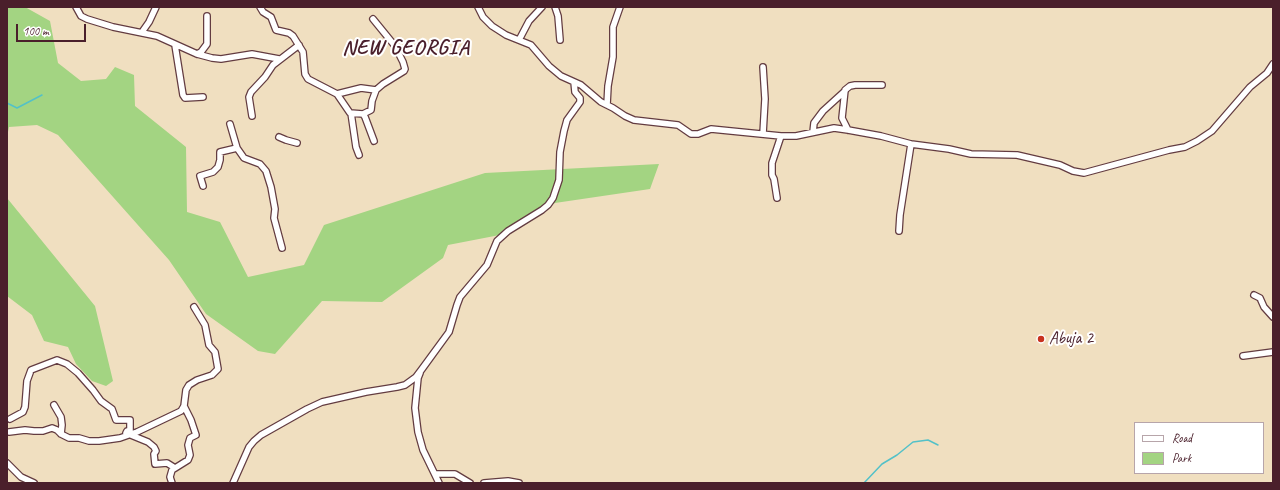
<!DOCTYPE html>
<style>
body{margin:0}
#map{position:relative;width:1280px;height:490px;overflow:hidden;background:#f0dfc0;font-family:Caveat,sans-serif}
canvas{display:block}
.frame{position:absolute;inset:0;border:8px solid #4a1f2b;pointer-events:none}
.legend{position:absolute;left:1134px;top:422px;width:130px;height:52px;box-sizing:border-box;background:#fff;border:1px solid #b7a5aa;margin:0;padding:5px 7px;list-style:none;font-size:12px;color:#4a1f2b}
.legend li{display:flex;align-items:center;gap:8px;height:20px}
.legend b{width:20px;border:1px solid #b7a5aa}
.scale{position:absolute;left:16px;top:24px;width:70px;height:18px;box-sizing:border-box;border:2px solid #4a1f2b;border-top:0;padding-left:5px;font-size:12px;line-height:14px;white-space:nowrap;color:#4a1f2b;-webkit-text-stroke:3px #fff;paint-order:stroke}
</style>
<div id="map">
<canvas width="1280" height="490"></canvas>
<div class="frame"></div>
<ul class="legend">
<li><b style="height:5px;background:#fff"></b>Road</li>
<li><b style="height:11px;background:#a3d482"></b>Park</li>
</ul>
<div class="scale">100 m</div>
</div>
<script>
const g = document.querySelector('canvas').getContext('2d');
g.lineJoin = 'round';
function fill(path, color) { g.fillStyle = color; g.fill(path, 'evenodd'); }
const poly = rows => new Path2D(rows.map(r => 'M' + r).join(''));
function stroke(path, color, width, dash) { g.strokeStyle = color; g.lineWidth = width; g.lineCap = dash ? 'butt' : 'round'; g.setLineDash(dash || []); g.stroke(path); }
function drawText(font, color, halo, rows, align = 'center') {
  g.font = font + ' Caveat,sans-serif'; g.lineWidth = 4; g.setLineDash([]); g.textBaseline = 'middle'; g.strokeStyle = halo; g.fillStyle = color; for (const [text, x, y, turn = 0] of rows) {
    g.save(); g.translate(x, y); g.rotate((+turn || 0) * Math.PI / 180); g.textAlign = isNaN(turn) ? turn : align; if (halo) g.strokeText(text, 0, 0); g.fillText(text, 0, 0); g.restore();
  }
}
const green = poly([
 [7,7,25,7,50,21,58,63,81,81,106,79,115,67,134,75,135,106,186,147,187,212,220,222,248,277,304,265,324,225,485,173,659,164,650,189,555,203,524,220,510,233,448,245,443,258,382,302,322,301,275,354,258,351,206,314,169,260,58,135,37,125,9,127,7,137],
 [7,198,95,306,113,381,106,386,92,381,76,364,68,347,44,341,32,315,7,296]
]);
const stream = poly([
 [7,103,17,108,42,95],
 [864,483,882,464,897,455,913,442,928,440,938,445]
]);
const street = poly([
 [76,7,81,16,87,19,113,27,157,36,197,54,212,58,221,59,252,54,279,59],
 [260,7,263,12,271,17,276,30,289,33,293,36,303,52,305,74,308,79,337,94,361,88,376,90,383,84,404,71,405,69,403,62,395,46,373,19],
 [478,7,483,17,492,26,506,35,531,45,549,66,561,76,581,85,601,102,613,108,625,116,634,120,678,125,691,134,698,134,711,129,781,136,796,136,834,128,848,130,881,136,911,144,949,149,971,154,1017,155,1060,165,1073,171,1084,173,1169,150,1185,147,1197,141,1212,131,1250,87,1267,73,1273,64],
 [555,7,558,16,560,40],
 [142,32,149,22,156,7],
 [519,40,529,21,542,7],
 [175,45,183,95,185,98,203,97],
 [197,54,201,52,207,44,207,16],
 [337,94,350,113,363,114,371,110,372,101,376,90],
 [607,105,608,86,613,57,613,27,620,7],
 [351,113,356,147,359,155],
 [363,114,365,117,374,141],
 [252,116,249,97,251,92,265,77,273,65,299,45],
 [230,124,237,148],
 [848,130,842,118,845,90,850,86,855,85,882,85],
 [813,132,814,123,823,111,845,91],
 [763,134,765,99,763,67],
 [279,137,286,140,297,143],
 [203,186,200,176,213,172,218,167,220,160,220,152,237,148,244,158,260,164,266,171,271,187,275,209,274,218,282,248],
 [777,198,774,179,772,175,772,163,781,136],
 [899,231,900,215,911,144],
 [1254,295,1260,298,1264,307,1273,317],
 [1243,356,1273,352],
 [420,373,418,378,415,408,418,432,423,450,439,483],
 [54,405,61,417,62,425,61,434],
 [10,419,23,412,25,407,27,381,31,370,57,360,67,364,78,373,93,390,101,401,112,409,116,420,130,420,130,431,127,431,126,433,148,442,154,447,156,451,154,454,155,464,167,463,175,468],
 [9,432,25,430,34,431,43,431,52,428,57,430,61,434,69,438,79,438,89,441,99,441,120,438,137,432,181,411,184,406,186,390,189,385,197,380,212,375,218,369,215,352,209,345,205,325,194,307],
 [7,463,21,477,34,483],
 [435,474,455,474,470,483],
 [172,483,170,477,172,470,188,460,190,455,188,445,190,438,196,435,191,420,184,406],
 [233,483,249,447,254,441,261,435,307,409,322,402,366,392,397,387,405,385,416,377,422,369,449,332,457,305,460,297,487,265,497,241,508,231,542,210,548,205,553,198,559,180,560,152,564,131,567,120,580,102,580,98,575,92,574,82],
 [484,483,508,481,519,483]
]);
const markers = [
 [1041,339,4,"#c8321e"]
];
const poiNames = [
 ["Abuja 2",1049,339]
];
const districtNames = [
 ["NEW GEORGIA",406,48]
];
fill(green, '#a3d482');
stroke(stream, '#53c1c8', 1.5);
stroke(street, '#633c41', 8);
stroke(street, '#fff', 5.5);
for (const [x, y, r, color] of markers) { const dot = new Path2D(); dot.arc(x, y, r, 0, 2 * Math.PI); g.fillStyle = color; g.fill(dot); stroke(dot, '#fff', 1.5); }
drawText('17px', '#4a1f2b', '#fff', poiNames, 'left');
g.letterSpacing = '1px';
drawText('bold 21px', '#4a1f2b', '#fff', districtNames);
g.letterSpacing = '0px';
</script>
